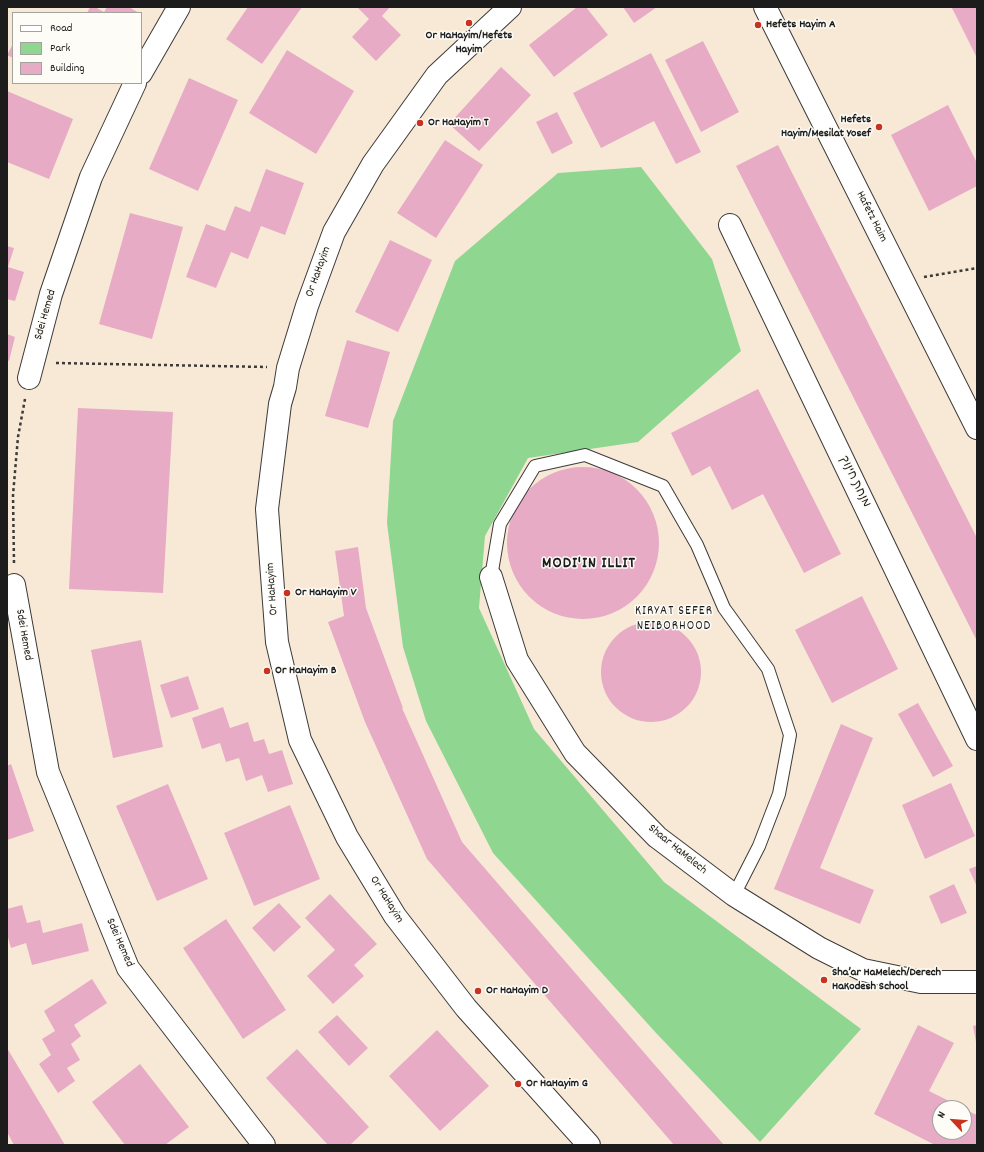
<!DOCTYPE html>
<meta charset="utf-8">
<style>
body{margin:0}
#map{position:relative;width:984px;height:1152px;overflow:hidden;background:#f8e9d7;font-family:Dekko,sans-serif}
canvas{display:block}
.frame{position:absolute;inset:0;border:8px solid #1c1c1c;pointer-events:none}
.legend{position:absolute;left:12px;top:12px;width:130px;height:72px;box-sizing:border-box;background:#fdfcf7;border:1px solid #a3a29f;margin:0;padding:5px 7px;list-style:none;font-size:12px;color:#1c1c1c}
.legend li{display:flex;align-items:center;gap:8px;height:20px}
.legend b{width:20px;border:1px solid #a3a29f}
.north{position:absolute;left:932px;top:1100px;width:40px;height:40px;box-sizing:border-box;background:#fdfcf7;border:1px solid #a3a29f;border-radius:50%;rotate:296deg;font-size:11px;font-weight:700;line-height:16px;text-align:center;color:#1c1c1c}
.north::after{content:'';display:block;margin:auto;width:14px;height:18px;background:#c8321e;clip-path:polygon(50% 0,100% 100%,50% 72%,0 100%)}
</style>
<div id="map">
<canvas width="984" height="1152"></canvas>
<div class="frame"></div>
<ul class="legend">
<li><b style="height:5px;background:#fff"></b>Road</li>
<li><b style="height:11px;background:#8fd691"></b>Park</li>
<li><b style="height:11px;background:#e7abc6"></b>Building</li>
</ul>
<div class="north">N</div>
</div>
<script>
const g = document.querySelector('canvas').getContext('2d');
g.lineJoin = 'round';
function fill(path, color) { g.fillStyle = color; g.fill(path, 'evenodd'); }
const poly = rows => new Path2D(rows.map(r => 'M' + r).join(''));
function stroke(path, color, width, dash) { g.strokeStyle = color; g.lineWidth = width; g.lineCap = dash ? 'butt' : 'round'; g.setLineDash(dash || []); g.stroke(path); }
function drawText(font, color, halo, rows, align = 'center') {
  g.font = font + ' Dekko,"Playpen Sans Hebrew",sans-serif'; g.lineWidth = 3; g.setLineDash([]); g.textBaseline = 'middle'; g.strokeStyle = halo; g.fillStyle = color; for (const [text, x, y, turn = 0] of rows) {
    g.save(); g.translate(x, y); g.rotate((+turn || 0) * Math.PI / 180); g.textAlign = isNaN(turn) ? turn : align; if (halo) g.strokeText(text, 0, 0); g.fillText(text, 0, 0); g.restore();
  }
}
const green = poly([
 [641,167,712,259,741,351,638,442,528,458,485,536,479,608,534,729,664,882,861,1029,760,1142,657,1034,493,853,426,721,403,647,387,523,393,421,455,261,558,173]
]);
const building = poly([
 [90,7,95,7,104,12,107,7,129,7,139,13,87,13],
 [248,7,302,7,262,64,226,39],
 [357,7,390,7,382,16,401,35,376,61,352,37,369,19],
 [577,7,586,7,608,35,554,77,529,45],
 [623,7,657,7,634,23],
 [951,7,977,7,977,58,953,10],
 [703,41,739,112,701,132,665,60],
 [13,44,13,58,7,55],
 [287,50,354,91,316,154,249,113],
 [651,53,701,152,676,164,654,121,601,148,573,93],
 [501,67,531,95,479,151,449,124],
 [189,78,238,100,198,191,149,169],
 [7,91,73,119,49,179,7,162],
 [948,105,977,163,977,186,929,211,891,135],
 [557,112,573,143,552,154,536,122],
 [445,140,483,165,436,238,397,213],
 [778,145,977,538,977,641,736,166],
 [266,169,304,183,285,235,261,226,248,259,231,252,216,288,186,277,206,224,225,231,235,206,250,212],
 [130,213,183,227,152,339,99,324],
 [390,240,432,260,398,332,355,312],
 [7,246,14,248,8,267,24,272,15,301,7,299],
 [7,334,15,337,9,361,7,360],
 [347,340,390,352,368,428,325,416],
 [758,389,841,554,804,573,763,494,732,510,710,466,692,476,671,433],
 [78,408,173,412,163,593,69,589],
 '507 543a76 76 0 1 1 152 0a76 76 0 1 1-152 0Z',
 [358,547,366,608,403,708,402,708,462,842,724,1145,674,1145,427,859,365,722,328,622,344,616,335,551],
 [862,596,898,669,832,703,795,630],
 '601 672a50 50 0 1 1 100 0a50 50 0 1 1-100 0Z',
 [141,640,163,747,113,758,91,650],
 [188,676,199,709,171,718,160,685],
 [918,703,953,766,933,777,898,714],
 [223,707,230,728,248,722,254,742,264,739,269,754,282,750,293,784,268,792,262,775,246,781,239,758,226,762,220,743,202,749,192,718],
 [841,724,873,738,820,868,874,890,860,924,774,889],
 [11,764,34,831,7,840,7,766],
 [951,783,975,836,925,859,902,805],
 [168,784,208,879,157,901,116,806],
 [290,805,320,879,254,906,224,833],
 [977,866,977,887,969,869],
 [954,884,967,913,941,924,929,896],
 [330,894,377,944,354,965,364,976,333,1004,307,976,335,950,305,918],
 [279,903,301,927,274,952,252,928],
 [22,905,27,923,40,920,43,933,82,923,89,951,32,965,26,943,11,948,7,934,7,909],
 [226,919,286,1010,243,1039,183,948],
 [92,979,107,1003,74,1025,81,1036,71,1044,80,1060,67,1068,75,1081,58,1093,39,1064,51,1055,42,1039,55,1031,44,1011],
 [337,1015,368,1048,349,1066,318,1032],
 [918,1025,954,1043,929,1091,963,1108,940,1108,940,1132,964,1132,964,1109,977,1115,977,1145,935,1145,874,1114],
 [977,1025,977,1042,976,1042,973,1026],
 [437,1030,489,1086,440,1131,389,1076],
 [7,1048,65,1145,14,1145,7,1132],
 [297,1049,369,1127,350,1145,328,1145,266,1078],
 [140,1064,189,1127,165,1145,125,1145,92,1102]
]);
const path = poly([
 [924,277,977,268],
 [56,363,267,367],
 [14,563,13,495,18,437,25,399]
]);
const service = poly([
 [491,577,500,524,535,466,585,455,663,486,697,545,724,608,768,669,790,735,779,794,759,846,734,895]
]);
const minor = poly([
 [510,7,437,75,373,164,334,232,307,306,288,368,285,387,280,404,267,509,277,642,300,740,347,837,395,916,466,1008,589,1145],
 [141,73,179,7],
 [730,225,977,739],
 [29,378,51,294,91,177,135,83],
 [491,577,517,660,575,753,657,837,734,895,819,948,863,970,921,982,977,982],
 [14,585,48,772,128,968,264,1145]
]);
const tertiary = poly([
 [765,7,977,428]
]);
const markers = [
 [469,23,4,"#c8321e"],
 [758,25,4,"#c8321e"],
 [420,123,4,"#c8321e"],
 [879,127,4,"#c8321e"],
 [287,593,4,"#c8321e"],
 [267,671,4,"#c8321e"],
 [824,980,4,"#c8321e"],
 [478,991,4,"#c8321e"],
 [518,1084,4,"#c8321e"]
];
const poiNames = [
 ["Hefets Hayim A",766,25],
 ["Or HaHayim/Hefets",469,36,"center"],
 ["Hayim",469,50,"center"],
 ["Hefets",871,120,"right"],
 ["Hayim/Mesilat Yosef",871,134,"right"],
 ["Or HaHayim T",428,123],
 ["Or HaHayim V",295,593],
 ["Or HaHayim B",275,671],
 ["Sha’ar HaMelech/Derech",832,973],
 ["HaKodesh School",832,987],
 ["Or HaHayim D",486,991],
 ["Or HaHayim G",526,1084]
];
const streetNames = [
 ["Hafetz Haim",871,217,63],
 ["Or HaHayim",319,272,-70],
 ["Sdei Hemed",46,315,-74],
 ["מנחת חינוך",854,482,64],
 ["Or HaHayim",273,589,-94],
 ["Sdei Hemed",23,635,80],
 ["Shaar HaMelech",677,850,39],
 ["Or HaHayim",386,900,58],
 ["Sdei Hemed",119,943,66]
];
const neighbourhoodNames = [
 ["KIRYAT SEFER",674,612],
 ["NEIBORHOOD",674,627]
];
const districtNames = [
 ["MODI'IN ILLIT",589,565]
];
fill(green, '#8fd691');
fill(building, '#e7abc6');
stroke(service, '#3d3b38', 14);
stroke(minor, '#3d3b38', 24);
stroke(tertiary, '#3d3b38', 24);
stroke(path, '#3d3b38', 2.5, [3, 3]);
stroke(service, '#fff', 12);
stroke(minor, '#fff', 22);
stroke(tertiary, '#fff', 22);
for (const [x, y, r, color] of markers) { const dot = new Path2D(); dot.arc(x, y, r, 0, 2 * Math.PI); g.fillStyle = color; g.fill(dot); stroke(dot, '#fdfcf7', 1.5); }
drawText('bold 12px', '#1c1c1c', '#fdfcf7', poiNames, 'left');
drawText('12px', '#1c1c1c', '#fdfcf7', streetNames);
g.letterSpacing = '1px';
drawText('13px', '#1c1c1c', '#fdfcf7', neighbourhoodNames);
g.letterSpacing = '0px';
g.letterSpacing = '1px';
drawText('bold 16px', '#1c1c1c', '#fdfcf7', districtNames);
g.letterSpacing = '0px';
</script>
